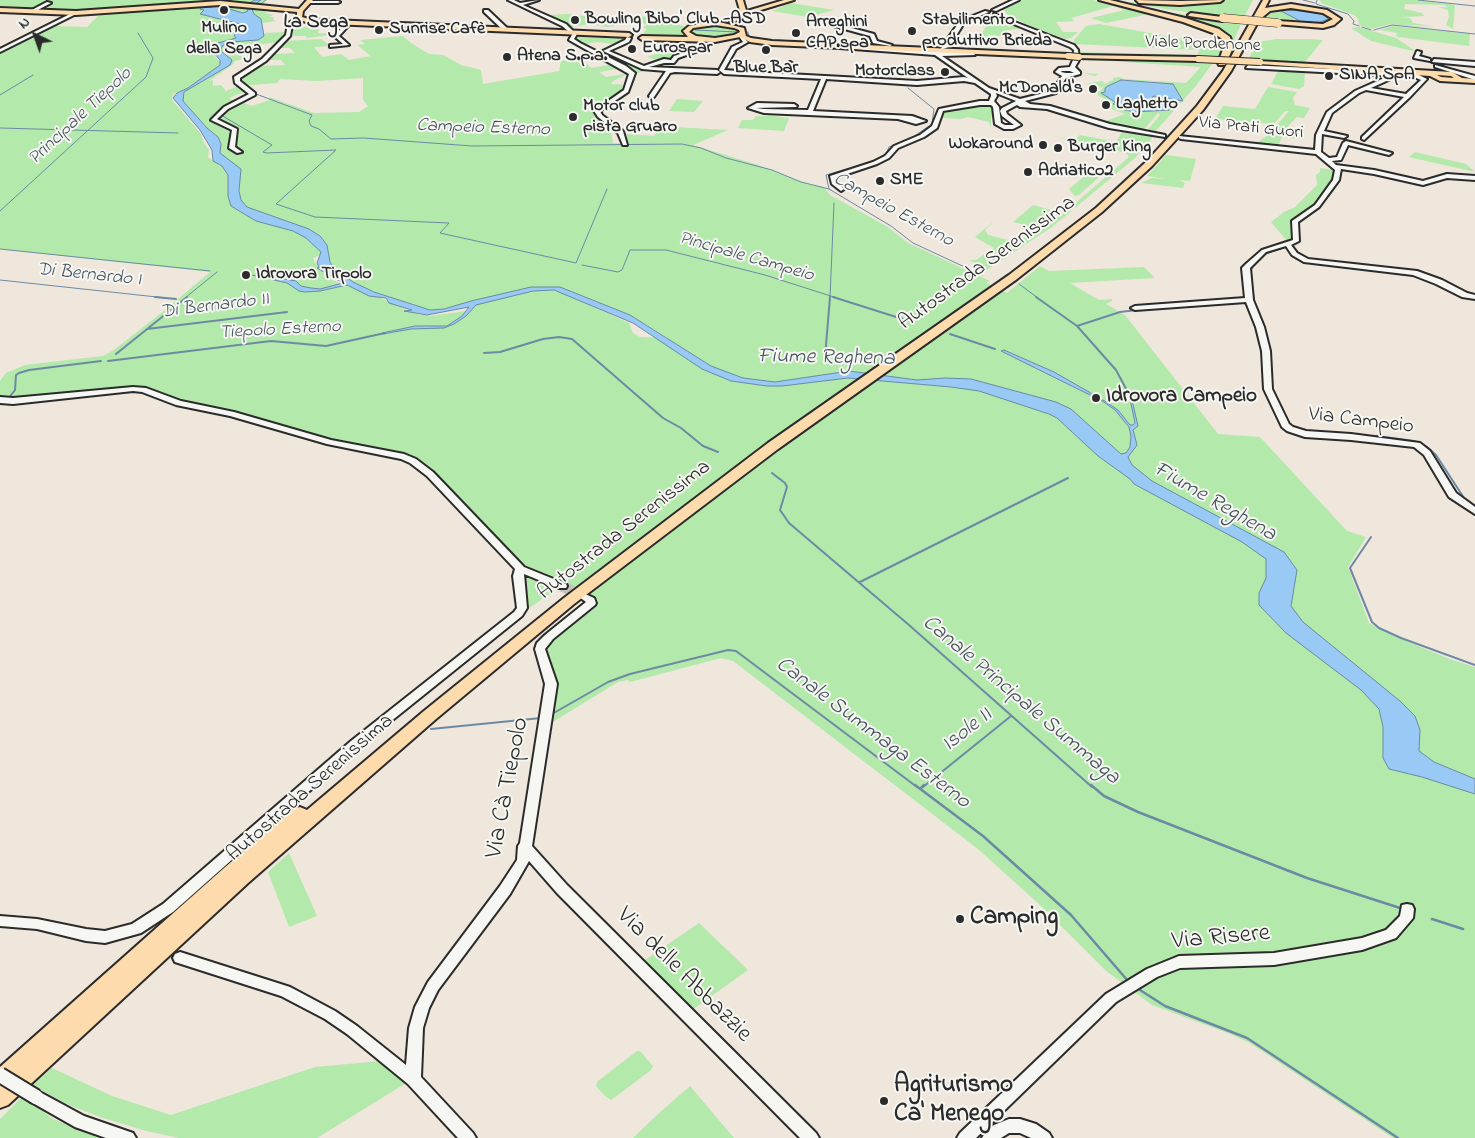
<!DOCTYPE html>
<meta charset="utf-8">
<style>
body{margin:0}
#map{position:relative;width:1475px;height:1138px;overflow:hidden;background:#efe6dc;font-family:"Indie Flower",sans-serif}
canvas{display:block}
.north{position:absolute;left:10px;top:10px;width:50px;height:50px;-webkit-text-stroke:4px #f6f6f2;paint-order:stroke;rotate:318deg;font-size:14px;font-weight:700;line-height:20px;text-align:center;color:#2b2b2b}
.north::after{content:'';display:block;margin:auto;width:18px;height:22px;background:#2b2b2b;clip-path:polygon(50% 0,100% 100%,50% 72%,0 100%)}
</style>
<div id="map">
<canvas width="1475" height="1138"></canvas>
<div class="north">N</div>
</div>
<script>
const g = document.querySelector('canvas').getContext('2d');
g.lineJoin = 'round';
function fill(path, color) { g.fillStyle = color; g.fill(path, 'evenodd'); }
const poly = rows => new Path2D(rows.map(r => 'M' + r).join(''));
function stroke(path, color, width, dash) { g.strokeStyle = color; g.lineWidth = width; g.lineCap = dash ? 'butt' : 'round'; g.setLineDash(dash || []); g.stroke(path); }
function drawText(font, color, halo, rows, align = 'center') {
  g.font = font + ' "Indie Flower",sans-serif'; g.lineWidth = 4; g.setLineDash([]); g.textBaseline = 'middle'; g.strokeStyle = halo; g.fillStyle = color; for (const [text, x, y, turn = 0] of rows) {
    g.save(); g.translate(x, y); g.rotate((+turn || 0) * Math.PI / 180); g.textAlign = isNaN(turn) ? turn : align; if (halo) g.strokeText(text, 0, 0); g.fillText(text, 0, 0); g.restore();
  }
}
const green = poly([
 [0,0,266,0,254,9,265,11,266,13,273,15,269,17,274,17,273,19,275,21,263,23,253,12,250,17,251,21,264,29,263,33,253,39,226,42,214,47,211,51,219,61,230,65,227,54,220,51,222,46,231,42,252,41,264,36,265,33,286,32,287,34,279,42,227,49,238,51,234,54,247,58,235,61,232,65,209,81,213,80,213,86,221,85,226,91,238,86,246,91,229,98,233,101,250,94,258,96,241,102,252,106,270,100,269,97,314,113,359,112,368,106,363,100,363,78,317,81,280,79,277,83,252,85,246,85,239,81,239,77,258,66,285,65,281,60,266,60,273,54,295,53,290,48,278,48,285,41,321,39,331,46,314,47,322,57,341,54,349,60,371,56,357,45,365,44,360,40,403,36,411,43,429,54,443,55,461,65,481,70,483,84,559,71,561,61,593,55,600,59,584,61,591,68,614,64,623,68,599,72,606,77,630,73,613,81,611,84,627,85,624,91,607,102,595,101,582,107,582,110,595,111,596,114,619,131,611,132,613,143,627,144,627,134,654,136,662,123,675,125,674,127,728,130,693,145,758,165,803,182,824,187,830,195,888,227,908,243,990,281,987,283,1007,293,1040,266,1049,271,1144,267,1155,278,1070,283,1099,300,1112,299,1112,301,1106,304,1125,315,1218,434,1260,437,1347,531,1366,537,1348,567,1369,623,1394,636,1452,660,1475,667,1475,1138,1393,1138,1250,1043,1228,1033,1152,1005,1105,970,1040,905,978,849,733,661,721,658,630,682,628,680,618,682,551,723,555,703,557,678,547,650,547,642,599,601,547,574,521,564,410,457,402,453,352,445,238,412,184,401,148,388,148,387,0,399,0,381,6,373,25,365,103,356,114,350,160,314,210,272,0,249,0,54,53,26,87,27,103,11,77,12,0,9],
 [180,91,186,91,183,95,183,101,207,128,218,137,221,144,220,153,229,162,212,160,208,157,209,150,204,143,201,134,172,100,173,94],
 [239,169,240,200,247,207,309,229,327,245,330,262,336,271,353,282,374,292,430,310,444,309,473,301,466,311,430,316,416,314,347,283,342,284,333,280,315,263,313,258,320,255,320,246,294,228,231,202,228,196,229,180],
 [538,287,560,287,576,293,630,315,668,338,640,337,633,333,629,323,566,294],
 [1022,0,1093,0,1149,14,1106,23,1091,18,1125,10,1113,6,1071,18,1075,21,1056,22,1063,32,1078,32,1071,38,1065,39,1028,25,1007,14,1004,10,1003,8],
 [1222,0,1253,0,1243,19,1164,9,1128,2,1200,2],
 [1320,0,1415,0,1451,4,1455,6,1453,29,1446,25,1449,17,1448,10,1438,7,1448,7,1444,5,1405,4,1404,9,1422,13,1424,16,1402,17,1410,18,1413,23,1436,27,1403,24,1435,29,1391,24,1371,29,1359,25,1358,19,1354,15,1321,3],
 [791,3,834,10,807,17,772,11],
 [1143,7,1174,13,1242,22,1233,42,1221,33],
 [1285,7,1318,10,1335,18,1327,24,1261,21,1266,10],
 [568,14,622,21,642,16,687,27,683,30,682,36,679,37,650,36,643,33,647,29,643,28,647,24,633,22,607,27,591,24,570,27,550,15],
 [990,15,1004,18,1026,27,1004,31,1000,36,989,35,986,39,979,39,986,26,966,22,978,17],
 [1099,24,1213,44,1213,50,1223,50,1219,64,1212,64,1195,87,1153,134,1146,132,1160,115,1158,113,1142,132,1116,127,1103,122,1125,114,1102,105,1112,108,1106,104,1112,102,1099,96,1096,91,1101,91,1103,87,1111,82,1100,88,1098,85,1085,84,1102,81,1105,83,1100,84,1104,84,1113,80,1113,78,1119,77,1124,79,1186,83,1201,67,1080,59,1080,64,1076,64,1077,69,1085,73,1098,74,1095,76,1084,73,1074,68,1079,52,1197,55,1200,50,1074,44,1074,40,1086,26],
 [1121,80,1157,82,1183,101,1153,96,1152,100,1162,102,1120,107,1112,100,1105,88],
 [706,25,725,25,738,29,740,32,723,39,696,37,689,33,692,29],
 [1392,26,1470,34,1469,46,1398,37,1396,36,1397,33,1380,30],
 [291,27,319,27,318,33,335,34,333,35,306,38,306,36,291,36],
 [1359,27,1396,38,1417,52,1371,41,1351,28],
 [579,34,626,38,626,41,605,49,603,52,647,70,635,74,622,65,625,63,613,58,608,59,592,52,614,44,597,42,581,45,574,40,574,37],
 [1276,39,1310,39,1323,40,1305,62,1248,59,1259,42],
 [682,46,702,47,673,57,670,60,661,61,647,57],
 [1278,71,1305,72,1304,86,1299,89,1271,84],
 [1268,87,1297,92,1293,98,1295,105,1310,108,1304,118,1297,117,1287,127,1284,133,1300,136,1298,139,1282,137,1278,146,1257,143,1268,135,1289,111,1285,111,1274,124,1215,119,1223,106,1255,109],
 [677,99,703,101,694,112,669,111],
 [987,104,993,105,995,116,991,117,991,128,989,122,968,117,961,119,943,118,943,112,947,110],
 [756,116,775,116,789,118,784,131,738,128,742,120,753,120],
 [1123,130,1153,135,1150,142,1135,158,1052,227,985,271,980,268,981,266,969,260,976,260,994,248,975,237,994,221,985,230,988,235,1008,240,1030,237,1064,213,1129,157,1127,154,1114,149,1044,134,1074,140,1080,135,1116,142],
 [1415,152,1466,164,1475,172,1409,157],
 [1166,155,1196,159,1190,181,1179,180,1185,183,1183,188,1141,183,1152,178,1166,179,1147,176],
 [1320,168,1335,170,1336,173,1332,183,1315,205,1292,220,1290,224,1293,237,1292,241,1288,242,1271,222,1284,212,1295,207,1317,185,1316,175,1320,172],
 [1103,170,1106,171,1079,195,1075,196,1069,189,1087,174],
 [1033,205,1051,210,1050,211,1055,214,1039,226,1025,226,1019,225,1026,225,1013,222],
 [526,573,558,588,528,609,526,608,523,575],
 [289,853,317,916,289,927,268,872],
 [699,923,748,970,692,1010,645,960],
 [637,1051,640,1051,653,1066,650,1071,611,1100,605,1096,596,1086,598,1081],
 [381,1061,406,1083,317,1138,179,1138,146,1131,100,1117,64,1103,33,1085,52,1068,112,1096,171,1115,315,1067],
 [690,1086,734,1138,633,1138,657,1115],
 [23,1096,53,1119,101,1138,0,1138,0,1119]
]);
const water = poly([
 [207,0,213,0,219,6,243,13,248,11,245,5,255,0,261,0,251,7,254,14,261,19,264,36,258,40,231,42,222,46,221,51,232,60,230,65,184,92,183,101,207,128,218,137,221,144,220,153,241,169,239,191,241,200,247,207,309,229,320,236,327,245,330,262,334,268,353,282,374,292,430,310,444,309,471,301,531,287,560,287,630,315,711,366,743,378,775,382,849,371,917,380,945,378,971,379,1056,402,1071,409,1121,454,1126,453,1130,447,1131,436,1129,427,1115,410,1101,400,1103,400,1118,410,1130,425,1133,425,1135,423,1130,399,1132,400,1138,426,1133,430,1137,445,1128,457,1132,465,1152,481,1284,552,1297,570,1291,606,1303,622,1400,701,1415,716,1420,730,1419,751,1434,762,1475,779,1475,794,1422,777,1389,769,1383,758,1383,727,1379,709,1361,690,1286,633,1259,605,1259,593,1266,578,1266,559,1242,542,1134,484,1130,479,1098,456,1057,418,1049,414,979,391,951,387,848,378,782,386,767,386,731,381,702,369,633,323,554,290,533,291,476,305,466,316,454,324,444,328,411,329,383,334,382,333,415,326,447,326,462,316,469,307,427,315,404,311,412,310,389,303,386,298,369,296,347,285,320,291,305,292,299,291,287,283,257,276,261,275,296,281,301,286,311,288,320,289,343,283,317,268,319,267,317,263,321,252,306,238,293,231,256,221,231,206,228,196,228,175,222,166,213,161,212,150,200,130,173,98,177,93,188,88,220,65,220,60,213,52,213,47,218,43,236,38,234,35,243,27,240,24,200,14,204,10,200,9,201,7,212,7,207,0],
 [1279,10,1312,11,1324,15,1328,19,1318,23,1302,22,1279,10],
 [1121,80,1173,84,1183,101,1153,96,1152,100,1173,104,1174,106,1169,110,1134,112,1125,110,1113,104,1115,102,1101,93,1105,92,1105,88,1108,86,1121,80],
 [1004,350,1054,372,1096,396,1094,397,1001,351,1004,350]
]);
const streamFar2 = poly([
 [1303,0,1315,3],
 [1317,0,1316,4,1348,14,1354,21,1353,24,1359,26],
 [1418,0,1475,6],
 [261,4,266,0],
 [1362,27,1371,30],
 [695,30,737,32],
 [1374,30,1392,25,1475,34],
 [748,32,749,38],
 [240,79,256,94,312,115,309,121,311,126,319,129,331,139,364,138,472,146,682,144,701,148,726,158,772,170,801,182,829,189,891,226,913,243,982,275],
 [0,95,33,75],
 [221,115,272,145,263,152,266,153,336,150,276,204,315,217,449,223,440,233,576,263,607,189],
 [0,128,178,133],
 [829,189,826,175,871,162,886,154,889,147,910,139,932,124,934,109,908,88],
 [0,211,146,77,153,58,138,33],
 [0,249,210,271],
 [582,265,618,272,622,270,630,250,666,250,765,275,837,298],
 [250,275,260,276],
 [0,280,166,298],
 [1019,284,1038,298],
 [185,298,217,272],
 [830,298,834,203],
 [1254,298,1251,272,1253,265,1263,255,1286,247]
]);
const streamFar1 = poly([
 [155,297,176,299],
 [833,297,912,322],
 [1036,297,1077,326,1116,370,1132,400],
 [1077,326,1120,312,1137,310],
 [147,329,287,312],
 [950,334,995,349],
 [484,353,500,352,543,339,559,337,572,339,663,418,681,428,703,446,718,452],
 [116,354,187,297],
 [825,357,830,297],
 [108,361,271,341,326,346,385,333],
 [8,399,15,390,16,375,19,373,29,370,101,361],
 [1377,436,1414,441,1427,447,1436,455,1464,498,1475,506],
 [772,473,785,483,787,487,780,510,789,523,909,625,1092,787],
 [1371,537,1350,568,1372,622,1379,628,1401,638,1475,665],
 [860,582,1068,478],
 [552,714,608,682,630,674,728,650,736,651,917,787],
 [431,729,541,718],
 [923,787,1011,716]
]);
const stream = poly([
 [915,785,983,836,1071,915,1128,981],
 [1091,785,1104,796,1138,812,1307,878,1400,908],
 [920,789,924,785],
 [1432,919,1463,929],
 [1140,990,1165,1006,1247,1038,1398,1138]
]);
const minorTunnel = poly([
 [562,586,583,596]
]);
const minor = poly([
 [508,0,514,0,520,3,539,0,523,5,566,24,573,31,572,34,568,34,568,31,562,26,508,0],
 [1013,0,1019,0,996,11,992,10,1013,0],
 [309,1,338,1,340,2,338,3,307,3,309,1],
 [47,2,51,3,32,13,28,12,47,2],
 [484,10,488,10,508,29,508,31,504,31,484,12,484,10],
 [985,11,989,12,964,23,949,47,940,50,960,21,985,11],
 [74,12,78,13,0,52,0,49,74,12],
 [994,14,1074,45,1078,50,1079,60,1075,67,1080,72,1080,74,1066,78,1056,93,1025,101,1030,104,1050,106,1110,124,1165,135,1165,137,1109,128,1047,109,1020,107,1017,105,1006,111,1007,114,1021,125,1013,129,1004,129,995,124,993,107,991,105,980,105,943,111,937,128,924,137,898,148,889,158,877,164,835,178,837,182,844,189,841,191,832,184,830,176,873,162,885,156,894,146,920,135,932,126,939,109,980,101,989,101,991,96,991,94,975,83,964,81,917,85,826,79,813,111,912,116,926,121,916,124,898,119,764,113,748,108,757,103,794,104,797,106,796,107,756,108,764,109,808,110,821,79,724,74,719,70,732,47,743,42,738,35,740,34,748,42,736,49,724,70,783,74,787,64,790,62,793,64,788,74,917,81,964,77,968,78,935,55,840,48,838,47,840,46,940,52,973,52,975,55,942,56,989,88,1020,99,1052,91,1062,76,1055,72,1059,68,1070,67,1073,60,1074,50,1070,47,994,16,994,14],
 [1062,71,1070,71,1074,73,1066,73,1061,72,1062,71],
 [996,93,1016,101,1002,108,1000,111,1002,116,1014,125,1005,125,1001,123,999,107,994,101,997,96,996,93],
 [810,17,874,34,877,41,892,45,890,46,873,43,870,36,808,19,810,17],
 [298,18,302,19,292,25,290,36,266,61,240,78,240,81,255,93,255,95,228,109,217,119,237,129,235,147,242,152,237,153,229,148,232,130,211,120,224,107,249,94,235,83,234,77,262,59,286,35,288,23,298,18],
 [347,22,351,23,339,36,349,45,330,47,330,45,343,44,334,36,347,22],
 [573,33,577,34,574,39,580,43,626,66,635,73,628,92,600,111,602,115,623,131,627,145,623,145,618,133,598,117,594,111,624,90,629,74,569,40,573,33],
 [627,37,631,38,629,42,609,51,644,66,664,59,671,60,674,56,707,45,709,47,678,58,674,63,664,63,649,67,717,70,720,72,717,74,675,72,670,73,654,97,650,97,649,96,666,71,642,69,603,51,625,40,627,37],
 [1417,51,1421,52,1419,56,1430,59,1430,61,1414,58,1417,51],
 [1434,59,1475,62,1475,66,1432,62,1434,59],
 [1248,65,1415,73,1427,79,1410,97,1364,140,1362,139,1362,137,1404,97,1366,90,1359,93,1332,113,1324,131,1347,136,1344,138,1322,134,1321,152,1329,158,1337,157,1343,143,1346,141,1392,153,1389,155,1348,145,1341,160,1332,161,1336,165,1374,170,1423,181,1447,174,1475,176,1475,180,1447,178,1423,185,1374,174,1341,169,1339,180,1319,207,1298,222,1299,241,1291,245,1297,253,1308,259,1417,271,1442,280,1467,293,1475,295,1475,299,1462,297,1436,284,1413,275,1304,262,1292,255,1286,246,1266,252,1250,268,1253,300,1264,327,1270,351,1272,389,1289,424,1293,427,1306,431,1351,434,1420,443,1430,451,1456,493,1475,507,1475,514,1449,497,1424,455,1414,447,1351,440,1305,437,1287,431,1282,427,1264,389,1262,351,1256,327,1246,302,1135,310,1131,308,1135,306,1245,298,1242,268,1246,264,1262,250,1293,240,1292,221,1315,205,1333,180,1335,170,1316,154,1181,139,1179,138,1179,136,1315,150,1316,135,1327,112,1355,91,1391,75,1393,76,1393,78,1371,88,1406,94,1421,80,1414,77,1246,68,1248,65],
 [1435,65,1475,76,1475,80,1435,67,1435,65],
 [133,387,146,388,181,401,234,412,331,440,404,454,416,459,433,472,524,567,566,584,567,586,566,588,558,588,524,574,527,608,522,616,359,747,173,912,141,933,105,943,86,941,37,929,0,926,0,916,37,919,86,929,105,931,132,924,163,904,351,741,514,612,517,608,513,576,515,569,427,476,410,463,401,459,327,444,230,416,176,405,142,392,133,391,13,404,0,403,0,397,13,398,133,387],
 [583,593,594,598,596,603,595,605,553,639,545,649,557,684,532,846,567,885,816,1133,819,1138,800,1138,557,893,529,861,510,894,438,990,429,1008,423,1028,421,1077,473,1133,476,1138,458,1138,408,1084,347,1034,325,1019,281,996,175,962,173,958,175,954,180,952,290,987,335,1011,357,1026,406,1065,409,1028,415,1007,428,982,500,886,517,860,518,846,520,843,545,684,535,649,537,643,545,635,586,602,578,596,583,593],
 [1407,904,1412,905,1414,909,1413,918,1396,938,1362,950,1274,965,1180,968,1157,977,1116,1002,976,1138,957,1138,960,1133,1106,994,1147,969,1179,956,1274,953,1362,938,1386,930,1400,916,1402,905,1407,904],
 [36,1090,84,1116,133,1133,136,1138,106,1138,75,1127,31,1102,28,1097,31,1092,36,1090],
 [1009,1119,1020,1119,1036,1124,1049,1133,1052,1138,1031,1138,1020,1133,1009,1133,1001,1138,982,1138,985,1133,994,1125,1009,1119]
]);
const major = poly([
 [307,0,313,0,303,11,302,17,309,19,629,33,632,35,629,37,309,23,297,19,297,12,220,5,76,15,0,12,0,8,76,11,220,1,299,9,307,0],
 [737,0,743,0,747,14,742,19,730,22,730,20,741,14,737,0],
 [715,21,744,28,746,36,751,38,772,41,1068,54,1071,56,1068,58,772,45,750,42,740,37,715,42,642,40,639,38,642,36,688,37,683,31,689,26,715,21],
 [715,25,734,28,739,30,740,32,734,35,715,38,696,36,689,32,693,28,715,25],
 [1079,55,1198,57,1201,59,1198,61,1077,58,1076,57,1079,55],
 [1258,61,1452,72,1462,78,1475,79,1475,83,1440,81,1430,76,1260,64,1258,63,1258,61],
 [1437,75,1451,76,1454,78,1441,77,1437,75]
]);
const highway = poly([
 [784,0,794,0,751,13,742,19,737,18,747,11,784,0],
 [1099,0,1110,0,1185,18,1219,29,1230,37,1233,48,1225,65,1219,65,1218,63,1225,44,1224,40,1213,33,1183,22,1099,0],
 [1136,0,1180,1,1223,0,1220,2,1180,5,1139,3,1136,0],
 [1263,0,1269,0,1265,8,1291,4,1327,10,1341,19,1334,25,1323,28,1276,24,1276,22,1278,21,1323,24,1333,19,1323,13,1291,8,1270,11,1259,20,1231,71,1203,110,1152,166,1102,212,1017,279,778,449,574,604,436,719,248,883,8,1105,0,1108,0,1067,224,868,293,809,300,807,307,810,424,711,564,598,768,443,1009,275,1096,208,1146,162,1197,106,1223,71,1263,0],
 [1191,13,1222,17,1225,19,1222,21,1189,16,1188,15,1191,13]
]);
const minorBridge = poly([
 [0,1075,36,1097]
]);
const majorBridge = poly([
 [1068,56,1079,57],
 [1198,59,1260,62]
]);
const highwayBridge = poly([
 [1223,18,1278,23]
]);
const markers = [
 [224,10,5,"#2b2b2b"],
 [575,20,5,"#2b2b2b"],
 [379,30,5,"#2b2b2b"],
 [912,31,5,"#2b2b2b"],
 [796,33,5,"#2b2b2b"],
 [632,49,5,"#2b2b2b"],
 [766,50,5,"#2b2b2b"],
 [507,57,5,"#2b2b2b"],
 [945,72,5,"#2b2b2b"],
 [1329,76,5,"#2b2b2b"],
 [1093,89,5,"#2b2b2b"],
 [1106,105,5,"#2b2b2b"],
 [573,117,5,"#2b2b2b"],
 [1043,145,5,"#2b2b2b"],
 [1058,148,5,"#2b2b2b"],
 [1028,172,5,"#2b2b2b"],
 [880,181,5,"#2b2b2b"],
 [246,275,5,"#2b2b2b"],
 [1096,398,5,"#2b2b2b"],
 [960,919,5,"#2b2b2b"],
 [884,1101,5,"#2b2b2b"]
];
const farPoinames = [
 ["Bowling Bibo' Club -ASD",585,20],
 ["Stabilimento",922,21],
 ["produttivo Brieda",922,42],
 ["Arreghini",806,23],
 ["CAP.spa",806,44],
 ["Mulino",224,29,"center"],
 ["della Sega",224,50,"center"],
 ["Sunrise Cafè",389,30],
 ["Eurospar",642,49],
 ["Atena S.p.a.",517,57],
 ["Blue Bar",766,69,"center"],
 ["Motorclass",935,72,"right"],
 ["SINA SpA",1339,76],
 ["McDonald's",1083,89,"right"],
 ["Laghetto",1116,105],
 ["Motor club",583,107],
 ["pista Gruaro",583,128],
 ["Wokaround",1033,145,"right"],
 ["Burger King",1068,148],
 ["Adriatico2",1038,172],
 ["SME",890,181],
 ["Idrovora Tirpolo",256,275]
];
const farStreetnames = [
 ["Viale Pordenone",1203,45,2],
 ["Via Prati Guori",1251,129,6]
];
const farWaternames = [
 ["Principale Tiepolo",81,117,-43],
 ["Campeio Esterno",483,129,2],
 ["Campeio Esterno",893,211,29],
 ["Pincipale Campeio",746,258,16],
 ["Di Bernardo I",89,276,6],
 ["Di Bernardo II",215,307,-7],
 ["Tiepolo Esterno",280,331,-3]
];
const farQuarternames = [
 ["La Sega",316,24]
];
const streetNames = [
 ["Autostrada Serenissima",988,264,-36],
 ["Via Campeio",1361,422,7],
 ["Autostrada Serenissima",625,531,-38],
 ["Autostrada Serenissima",311,789,-41]
];
const poiNames = [
 ["Idrovora Campeio",1106,398]
];
const waterNames = [
 ["Fiume Reghena",826,359,1],
 ["Fiume Reghena",1214,503,30],
 ["Canale Principale Summaga",1020,701,40],
 ["Isole II",968,731,-38],
 ["Canale Summaga Esterno",872,734,37]
];
const nearStreetnames = [
 ["Via Cà Tiepolo",509,788,-79],
 ["Via Risere",1221,939,-5],
 ["Via delle Abbazzie",683,976,45]
];
const nearPoinames = [
 ["Camping",970,919],
 ["Agriturismo",894,1087],
 ["Ca' Menego",894,1116]
];
fill(green, '#b3e9ab');
fill(water, '#98caf5');
stroke(water, '#6c8aa4', 1);
stroke(streamFar2, '#6c8aa4', 1);
stroke(streamFar1, '#6c8aa4', 2);
stroke(stream, '#6c8aa4', 2.5);
stroke(minorTunnel, '#c8c1b9', 11, [11, 5.5]);
stroke(minor, '#2b2b2b', 4);
stroke(major, '#2b2b2b', 4);
stroke(highway, '#2b2b2b', 4);
fill(minor, '#f6f6f2');
fill(major, '#fedbac');
fill(highway, '#fedbac');
stroke(minorBridge, '#2b2b2b', 18, []);
stroke(majorBridge, '#2b2b2b', 8, []);
stroke(highwayBridge, '#2b2b2b', 9, []);
stroke(minorBridge, '#f6f6f2', 14);
stroke(majorBridge, '#fedbac', 6);
stroke(highwayBridge, '#fedbac', 8);
for (const [x, y, r, color] of markers) { const dot = new Path2D(); dot.arc(x, y, r, 0, 2 * Math.PI); g.fillStyle = color; g.fill(dot); stroke(dot, '#f6f6f2', 2); }
drawText('bold 18px', '#2b2b2b', '#f6f6f2', farPoinames, 'left');
drawText('18px', '#2b2b2b', '#f6f6f2', farStreetnames);
drawText('italic 19px', '#46535e', '#f6f6f2', farWaternames);
drawText('bold 20px', '#2b2b2b', '#f6f6f2', farQuarternames);
drawText('21px', '#2b2b2b', '#f6f6f2', streetNames);
drawText('bold 21px', '#2b2b2b', '#f6f6f2', poiNames, 'left');
drawText('italic 22px', '#46535e', '#f6f6f2', waterNames);
drawText('25px', '#2b2b2b', '#f6f6f2', nearStreetnames);
drawText('bold 25px', '#2b2b2b', '#f6f6f2', nearPoinames, 'left');
</script>
